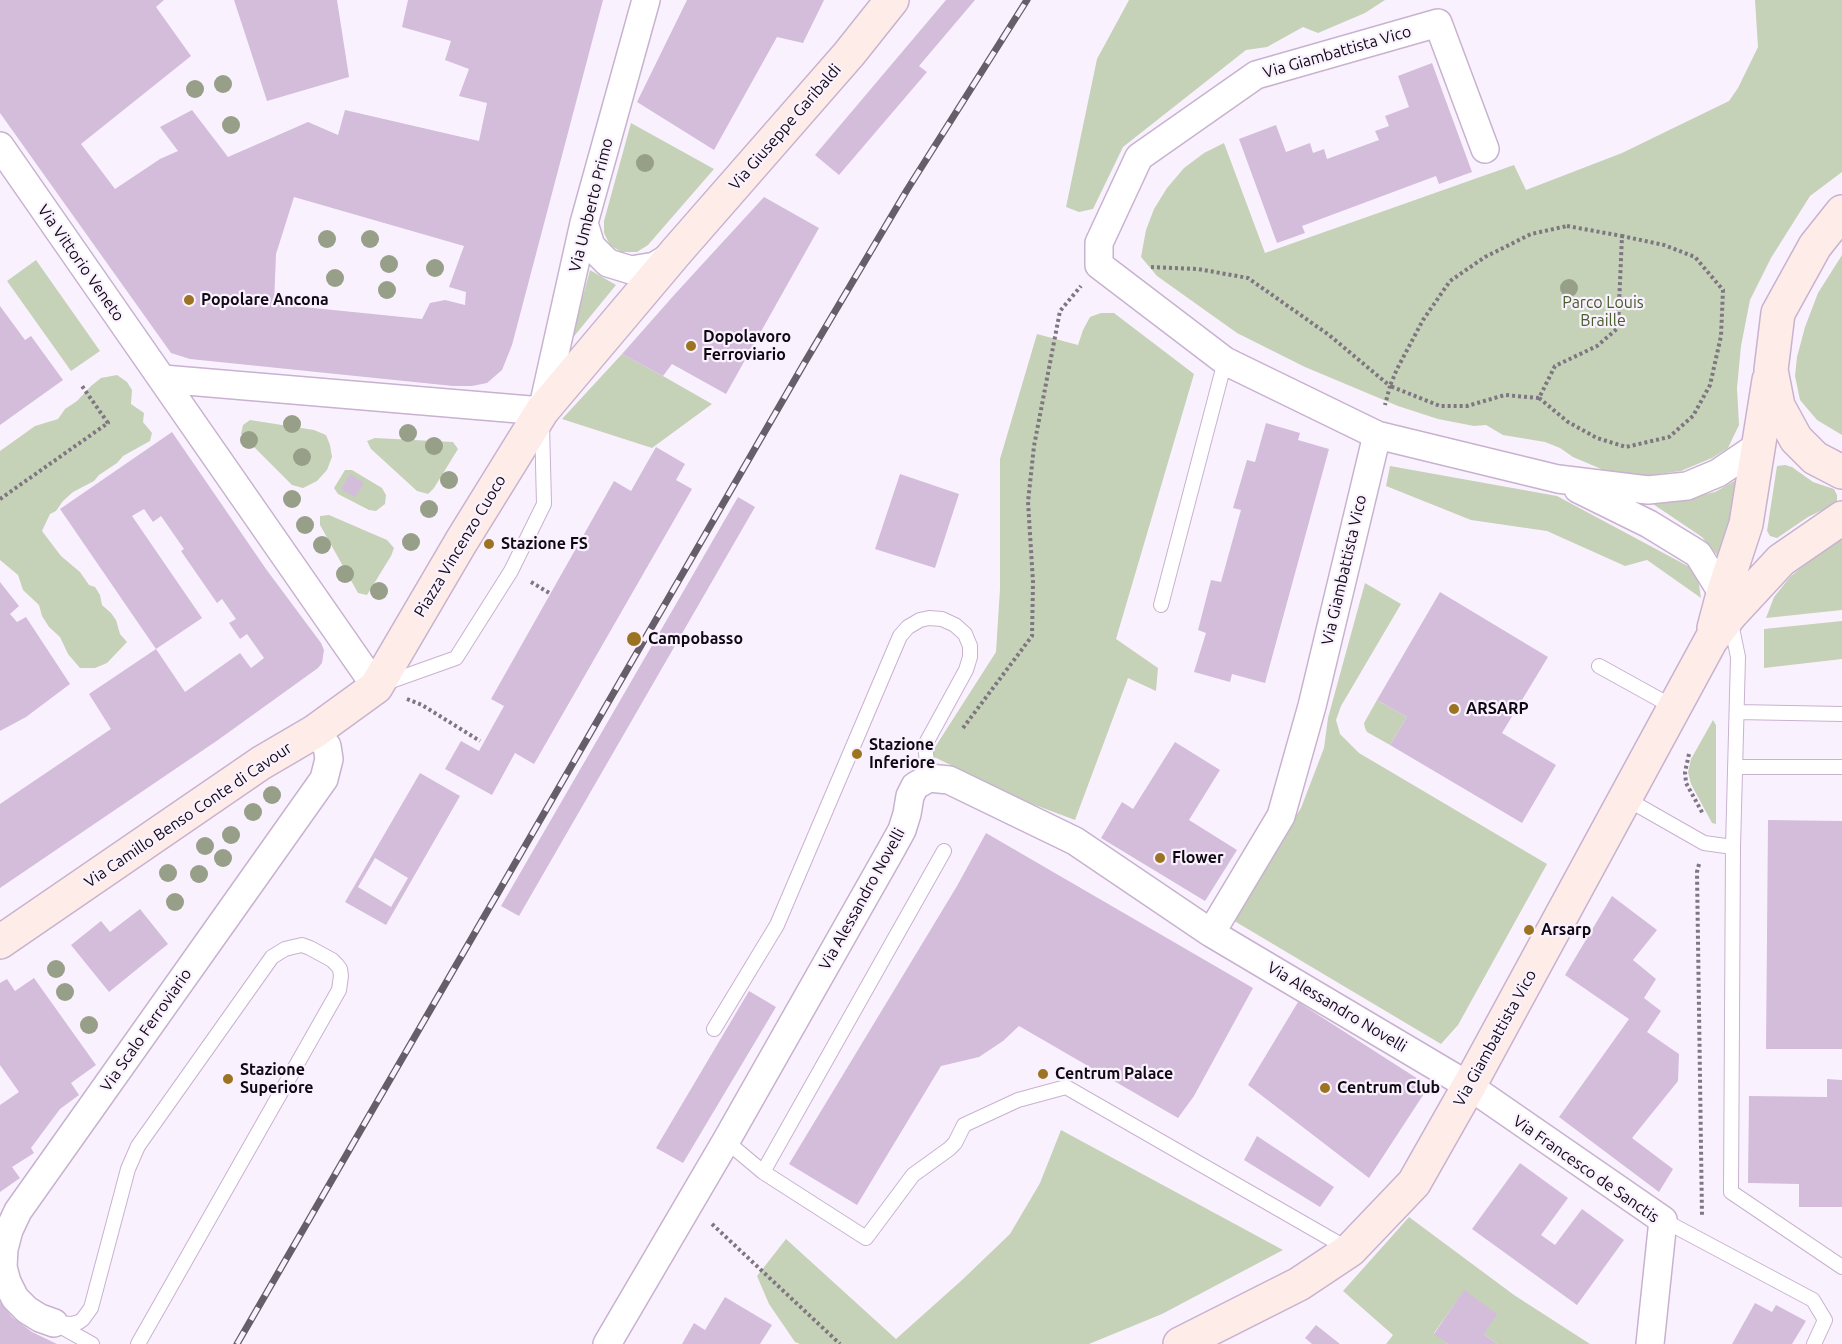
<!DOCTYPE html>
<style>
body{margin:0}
canvas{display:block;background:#faf1fe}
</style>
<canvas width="1842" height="1344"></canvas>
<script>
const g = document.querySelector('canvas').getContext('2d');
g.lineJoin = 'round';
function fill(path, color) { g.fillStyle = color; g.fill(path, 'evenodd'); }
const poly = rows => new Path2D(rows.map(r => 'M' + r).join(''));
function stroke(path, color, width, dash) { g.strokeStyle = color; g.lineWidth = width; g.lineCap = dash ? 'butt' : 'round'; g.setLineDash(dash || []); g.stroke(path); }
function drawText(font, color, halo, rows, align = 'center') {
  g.font = font + ' Ubuntu,sans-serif'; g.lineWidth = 4.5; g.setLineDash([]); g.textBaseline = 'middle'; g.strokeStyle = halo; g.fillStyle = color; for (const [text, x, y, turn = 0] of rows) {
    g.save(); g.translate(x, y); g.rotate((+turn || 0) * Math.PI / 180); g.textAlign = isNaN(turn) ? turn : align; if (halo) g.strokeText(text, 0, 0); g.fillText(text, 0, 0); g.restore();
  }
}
const green = poly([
 [1129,0,1385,0,1365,13,1318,33,1303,27,1267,47,1246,50,1123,147,1093,209,1079,212,1066,207,1097,59],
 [1755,0,1842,0,1842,172,1810,196,1771,258,1750,300,1741,346,1737,388,1739,425,1728,448,1712,458,1681,471,1644,476,1606,471,1573,457,1560,448,1545,442,1503,435,1486,425,1474,426,1438,419,1398,406,1305,367,1237,333,1157,276,1141,257,1146,230,1154,209,1167,188,1184,168,1204,153,1224,143,1265,253,1514,165,1526,190,1622,153,1729,101,1738,88,1758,47],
 [631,123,714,169,648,245,637,252,621,252,610,245,604,233,604,221],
 [1842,255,1842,435,1817,420,1800,400,1795,376,1797,357,1805,327,1818,293],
 [36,260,100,351,71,371,7,281],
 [590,270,616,285,571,340],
 [1101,313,1114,313,1194,374,1116,639,1158,668,1156,691,1128,678,1075,820,1027,802,930,755,996,652,1000,589,1000,459,1037,334,1078,345,1083,330,1090,317],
 [622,354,663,376,712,404,652,448,562,419],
 [117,375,127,382,132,390,131,404,144,413,143,422,152,433,150,441,123,456,117,463,99,475,94,481,73,492,63,501,56,511,50,514,42,531,61,556,80,572,89,585,95,587,100,595,102,605,111,613,116,620,120,634,127,642,107,663,95,668,80,668,68,654,60,637,49,627,42,616,39,605,23,590,18,575,0,560,0,451,35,426,58,419,65,409,77,401,91,386,101,378],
 [250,420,314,430,326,435,330,445,332,457,327,470,317,481,303,488,292,485,241,434,243,425],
 [375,438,453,442,458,449,434,488,428,494,417,491,371,449,367,441],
 [1785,465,1792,467,1813,482,1834,489,1837,495,1837,503,1808,517,1777,538,1770,536,1767,531,1777,466],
 [1390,466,1557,496,1697,571,1701,598,1647,560,1625,566,1547,531,1471,520,1386,486],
 [345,470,352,470,382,488,386,495,385,504,376,511,369,510,338,494,334,488],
 [1738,479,1733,514,1719,557,1702,537,1650,502,1683,499,1715,492],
 [329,515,387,540,394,548,391,556,367,595,358,593,320,525,320,516],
 [1842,539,1842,610,1766,618,1774,597,1790,577,1823,549],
 [1365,583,1401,604,1341,706,1336,720,1340,734,1359,753,1547,864,1458,1025,1441,1044,1231,919,1301,808,1324,748,1328,718],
 [1842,621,1842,659,1764,668,1764,629],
 [1377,700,1407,717,1390,745,1367,732,1365,728,1364,723],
 [1713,720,1716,725,1716,824,1712,823,1691,784,1688,772,1691,759],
 [1061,1130,1283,1250,1162,1314,1089,1344,800,1344,795,1342,769,1304,757,1276,786,1239,896,1339,962,1280,1010,1234,1040,1183],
 [1409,1217,1514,1295,1590,1344,1497,1344,1484,1334,1464,1291,1434,1333,1448,1344,1386,1344,1393,1335,1343,1291]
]);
const building = poly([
 [0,0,164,0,156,7,191,56,81,144,115,189,160,159,178,151,160,127,192,110,228,157,308,122,338,135,345,110,479,141,487,103,459,96,469,69,445,60,451,41,402,27,408,0,603,0,512,345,502,370,487,383,472,386,453,386,190,359,171,353,0,113],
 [294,197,464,246,449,287,466,292,465,305,445,300,430,303,422,319,274,304,276,254],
 [234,0,337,0,349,77,267,101],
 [687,0,824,0,803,43,777,37,714,150,637,102],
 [946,0,975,0,919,66,927,72,839,175,815,155],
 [1432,63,1472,172,1439,184,1436,176,1302,226,1305,233,1277,243,1239,139,1276,125,1286,152,1310,143,1313,153,1324,149,1327,159,1379,140,1375,131,1389,126,1385,116,1409,107,1398,76],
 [764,197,819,228,726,394,672,364,663,376,622,354,675,294],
 [0,306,25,340,31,336,63,380,0,425],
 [1266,423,1300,433,1298,440,1329,449,1265,683,1232,674,1230,682,1194,672,1206,633,1198,630,1211,580,1221,582,1241,510,1233,508,1247,460,1255,462],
 [172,432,266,569,321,643,324,650,322,663,318,668,218,740,0,888,0,804,111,729,89,694,156,649,185,692,240,653,251,668,264,658,247,634,240,639,229,623,236,619,222,599,217,603,181,551,184,549,161,516,153,522,144,509,132,516,202,618,156,649,60,509],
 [656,447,685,464,676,480,692,489,534,764,515,753,492,795,445,769,461,741,479,751,504,706,491,699,614,481,631,491],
 [350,474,364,483,355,497,341,489],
 [900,474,959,494,935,568,875,549],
 [738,497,755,507,519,916,501,906],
 [0,582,19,606,10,614,17,622,26,617,70,684,26,717,0,731],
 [1440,592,1548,657,1502,733,1556,765,1522,823,1390,745,1407,717,1377,700],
 [1175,742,1220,770,1189,820,1237,850,1205,901,1101,838,1122,802,1133,809],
 [420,773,460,796,386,925,345,902],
 [375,858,408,878,391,907,358,887],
 [1768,820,1842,821,1842,1049,1766,1049],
 [986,833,1253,988,1194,1096,1178,1118,1019,1026,1003,1041,979,1057,941,1066,857,1205,789,1164,957,886],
 [1612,896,1657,930,1633,960,1656,979,1644,998,1661,1011,1647,1032,1679,1054,1678,1081,1632,1138,1673,1169,1659,1192,1559,1117,1629,1019,1565,975],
 [140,909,168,944,109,992,71,945,101,921,110,932],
 [34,978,96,1065,71,1083,79,1095,60,1109,31,1148,34,1153,12,1167,20,1178,0,1192,0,1105,19,1092,0,1065,0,983,7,979,15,991],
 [749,991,776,1007,683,1163,656,1148],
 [1298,1002,1429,1086,1369,1178,1248,1085],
 [1827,1079,1842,1080,1842,1207,1799,1207,1799,1184,1748,1183,1749,1096,1827,1097],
 [1257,1136,1334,1187,1320,1207,1244,1160],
 [1520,1163,1568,1198,1541,1235,1555,1245,1582,1209,1624,1240,1577,1305,1472,1229],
 [1464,1290,1497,1314,1484,1334,1497,1344,1448,1344,1434,1334],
 [725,1297,772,1325,760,1344,682,1344,694,1323,705,1330],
 [0,1302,12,1317,32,1332,57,1344,0,1344],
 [1755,1303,1772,1312,1776,1305,1806,1321,1792,1344,1732,1344],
 [1316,1325,1340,1344,1312,1344,1305,1338]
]);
const path = poly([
 [1567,226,1622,236,1618,328,1597,346,1555,366,1539,398,1505,395,1467,406,1440,406,1390,386,1397,369,1423,320,1450,281,1485,257,1531,234,1567,226],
 [1151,267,1198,269,1248,278,1329,335,1390,386,1385,405],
 [1539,398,1568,422,1597,438,1626,447,1669,437,1693,416,1710,385,1721,336,1723,290,1695,257,1664,245,1622,236],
 [0,499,108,423,82,386],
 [531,582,551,594],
 [407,699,422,705,480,741],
 [963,728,1032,636,1033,582,1028,502,1034,446,1060,311,1081,286],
 [1689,754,1685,772,1686,783,1703,814],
 [1699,864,1697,872,1702,1216],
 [712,1224,840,1344]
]);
const lane = poly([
 [1161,605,1225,361],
 [1599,666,1675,708],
 [383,684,456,658,511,571,544,504,542,424],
 [1737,712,1842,714],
 [1735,767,1842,767],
 [1625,798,1704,843,1733,847,1738,657,1730,618],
 [1733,847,1731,1192,1842,1267],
 [944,851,763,1172,866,1238,913,1175,949,1149,955,1143,964,1125,1018,1100,1066,1087,1350,1250],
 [714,1029,777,925,900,636,908,627,920,620,929,618,942,619,955,625,965,634,970,646,970,657,966,670,925,745,929,778],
 [726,1141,763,1172],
 [1663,1220,1813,1300,1825,1320,1814,1344],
 [54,1323,72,1324,79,1322,83,1319,91,1308,128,1169,138,1146,272,957,285,949,293,947,302,945,310,948,332,960,337,965,340,969,341,976,339,990,138,1344],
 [58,1325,92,1344]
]);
const street = poly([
 [0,146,376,687],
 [1485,149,1438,23,1256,75,1139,157,1099,243,1099,265,1225,361,1377,435,1558,479,1648,490,1687,486,1718,473,1758,446],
 [584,223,591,246,608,263,631,270,655,266,674,254],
 [163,379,542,411,584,223,646,0],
 [1578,489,1649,524,1698,554,1723,594],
 [1211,933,1281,816,1312,706,1377,435],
 [54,1323,40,1318,27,1310,15,1298,7,1282,3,1267,4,1249,9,1230,18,1211,324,779,329,759,327,746,314,732],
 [607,1344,726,1141,891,850,902,830,907,814,910,796,915,786,929,778,949,780,1075,841,1211,933,1469,1086,1663,1220,1650,1344]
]);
const secondary = poly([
 [1842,212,1815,246,1778,313,1771,370,1778,406,1796,439,1815,458,1842,472],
 [1714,628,1723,594,1746,524,1769,380],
 [0,942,261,763,314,732,376,687,461,542,542,411,676,252,849,54,892,0],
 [1180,1344,1299,1284,1350,1250,1414,1183,1469,1086,1711,640,1730,615,1781,560,1842,518]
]);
const rail = poly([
 [237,1344,805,362,907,190,1027,0]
]);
const trees = [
 [223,84],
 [195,89],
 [231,125],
 [645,163],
 [327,239],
 [370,239],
 [389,264],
 [435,268],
 [335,278],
 [1569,288],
 [387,290],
 [292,424],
 [408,433],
 [249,440],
 [434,446],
 [302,457],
 [449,480],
 [292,499],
 [429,509],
 [305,525],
 [411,542],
 [322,545],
 [345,574],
 [379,591],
 [272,795],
 [253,812],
 [231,835],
 [205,846],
 [223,858],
 [168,873],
 [199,874],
 [175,902],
 [56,969],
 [65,992],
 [89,1025]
];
const markers = [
 [189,300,6,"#9c7321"],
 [691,346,6,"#9c7321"],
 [489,544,6,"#9c7321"],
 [634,639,8,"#9c7321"],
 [1454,709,6,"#9c7321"],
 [857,754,6,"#9c7321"],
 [1160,858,6,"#9c7321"],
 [1529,930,6,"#9c7321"],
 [1043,1074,6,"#9c7321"],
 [228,1079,6,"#9c7321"],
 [1325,1088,6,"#9c7321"]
];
const streetNames = [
 ["Via Giambattista Vico",1337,52,-16],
 ["Via Giuseppe Garibaldi",785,127,-49],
 ["Via Umberto Primo",591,205,-76],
 ["Via Vittorio Veneto",81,263,55],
 ["Piazza Vincenzo Cuoco",460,546,-59],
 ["Via Giambattista Vico",1344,570,-77],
 ["Via Camillo Benso Conte di Cavour",188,815,-34],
 ["Via Alessandro Novelli",862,899,-61],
 ["Via Alessandro Novelli",1337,1007,31],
 ["Via Scalo Ferroviario",146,1030,-55],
 ["Via Giambattista Vico",1495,1038,-61],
 ["Via Francesco de Sanctis",1586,1169,35]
];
const poiNames = [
 ["Popolare Ancona",201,300],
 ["Dopolavoro",703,337],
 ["Ferroviario",703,355],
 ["Stazione FS",501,544],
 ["Campobasso",648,639],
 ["ARSARP",1466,709],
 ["Stazione",869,745],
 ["Inferiore",869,763],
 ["Flower",1172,858],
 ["Arsarp",1541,930],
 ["Stazione",240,1070],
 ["Superiore",240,1088],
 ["Centrum Palace",1055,1074],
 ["Centrum Club",1337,1088]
];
const parkNames = [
 ["Parco Louis",1603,303],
 ["Braille",1603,321]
];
fill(green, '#c5d2b8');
fill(building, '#d3bddb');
stroke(lane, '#c8b2d0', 16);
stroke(street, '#c8b2d0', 30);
stroke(secondary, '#c8b2d0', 36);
stroke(path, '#7e7681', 4, [3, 3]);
stroke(lane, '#fff', 14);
stroke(street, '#fff', 27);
stroke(secondary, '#fdece7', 33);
stroke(rail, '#665e69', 7);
stroke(rail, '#faf1fe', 4.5, [14]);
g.fillStyle = '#979f89';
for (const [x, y] of trees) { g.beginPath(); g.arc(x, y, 9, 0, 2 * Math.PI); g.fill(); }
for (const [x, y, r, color] of markers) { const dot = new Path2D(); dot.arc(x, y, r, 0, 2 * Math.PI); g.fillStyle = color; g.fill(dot); stroke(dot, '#faf1fe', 2); }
drawText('16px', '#100913', '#faf1fe', streetNames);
drawText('bold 16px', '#100913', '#faf1fe', poiNames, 'left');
drawText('16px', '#465c29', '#faf1fe', parkNames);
</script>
